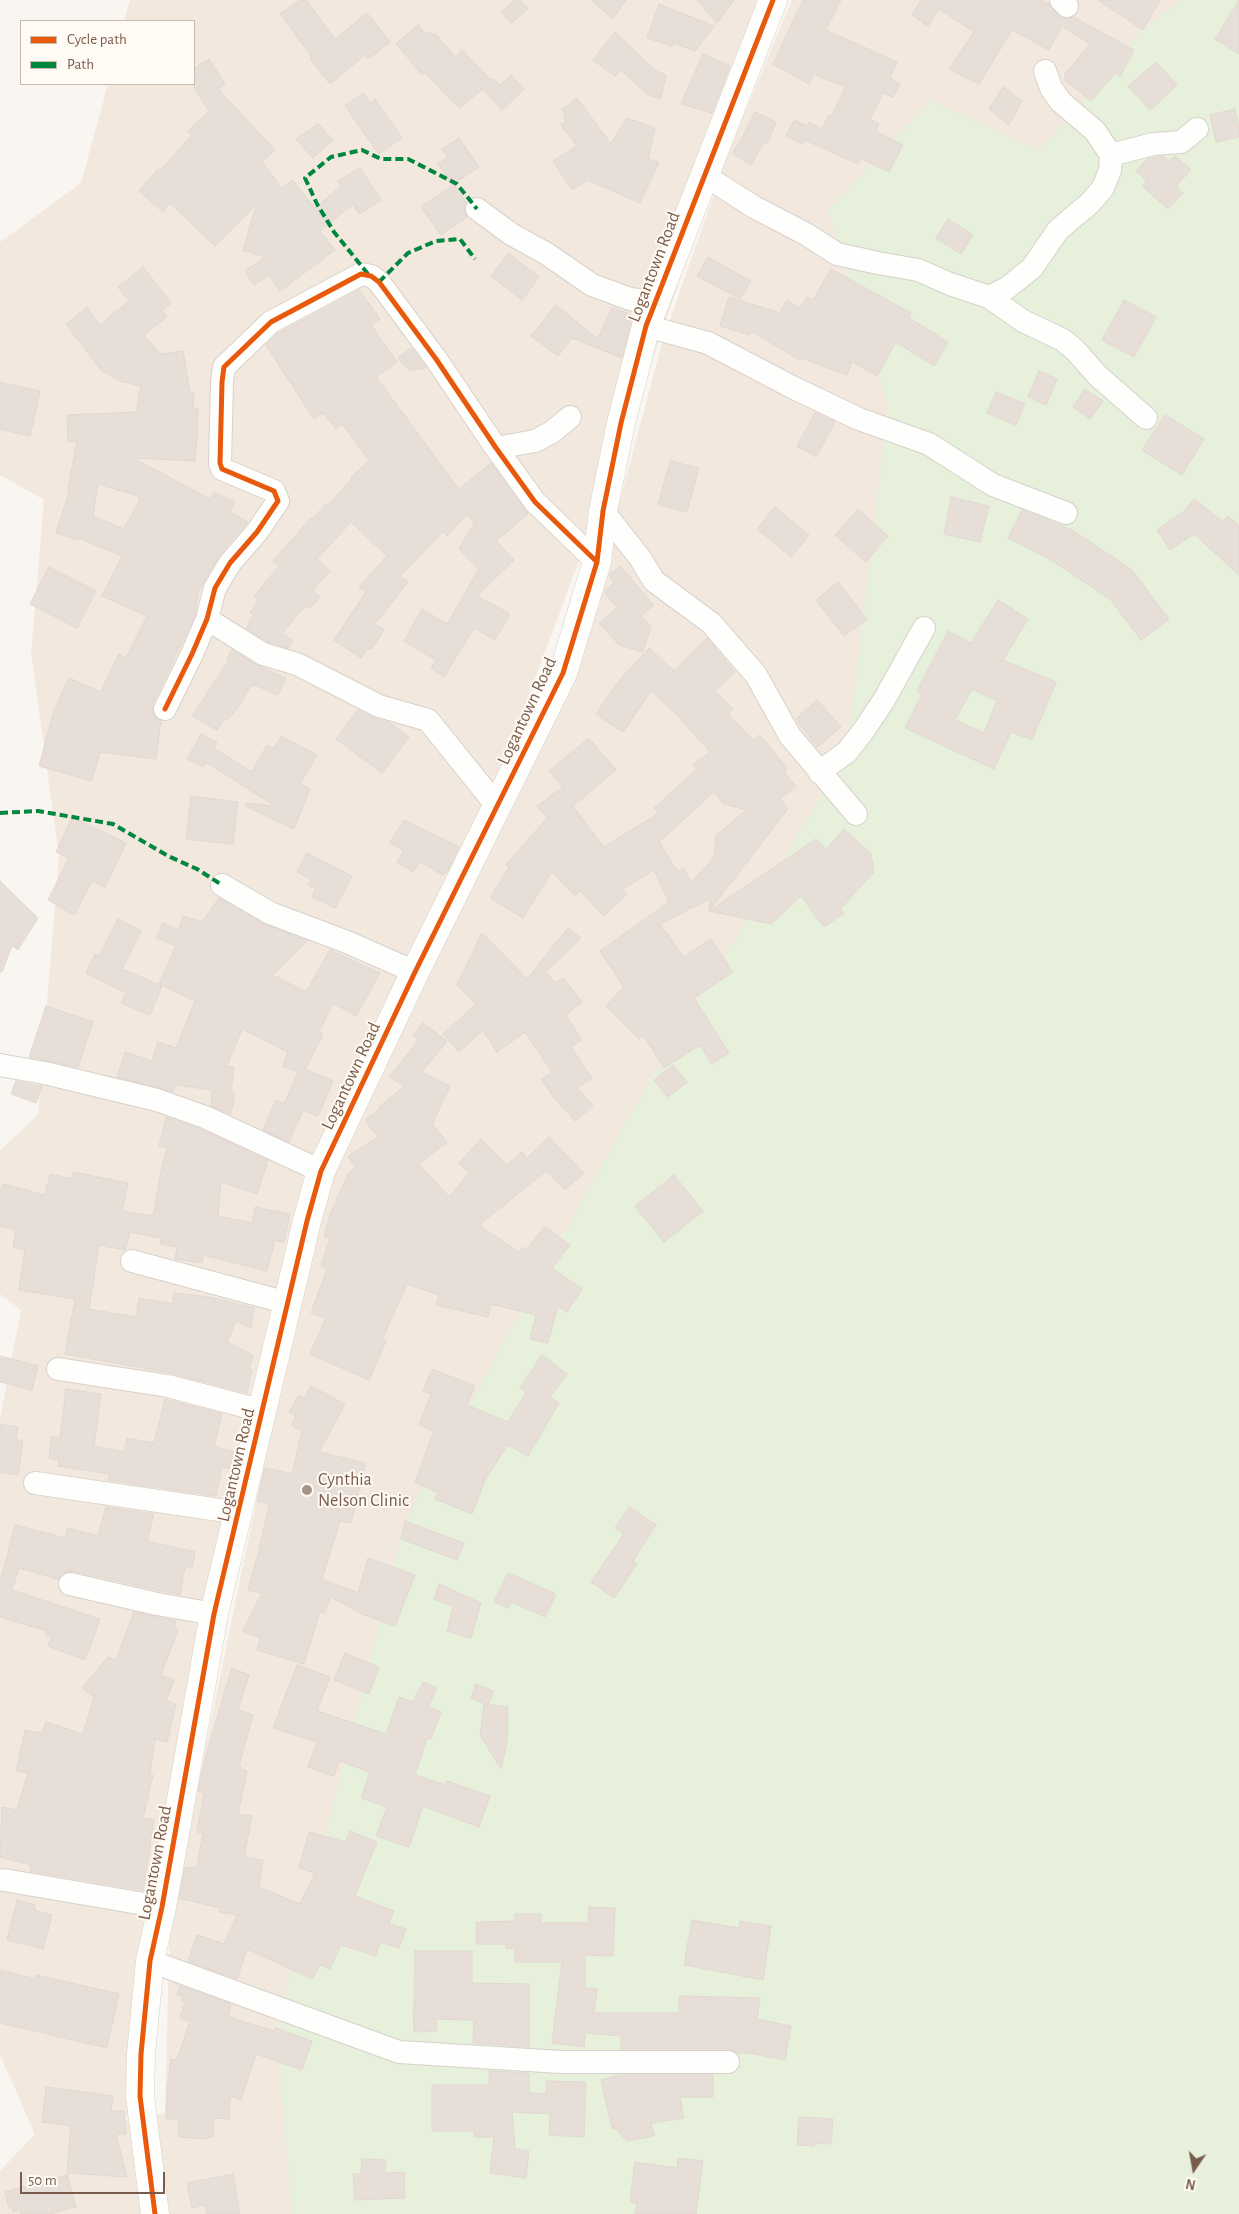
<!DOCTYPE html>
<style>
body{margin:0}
#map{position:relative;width:1239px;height:2214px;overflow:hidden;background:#f9f5f0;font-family:"Alegreya Sans",sans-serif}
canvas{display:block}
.legend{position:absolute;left:20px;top:20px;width:175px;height:65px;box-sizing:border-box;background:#fffaf3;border:1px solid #cabbb1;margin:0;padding:6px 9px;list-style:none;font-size:15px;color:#7a5c4d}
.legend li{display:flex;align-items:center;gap:10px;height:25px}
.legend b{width:25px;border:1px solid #cabbb1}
.north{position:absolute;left:1169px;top:2144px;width:50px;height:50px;-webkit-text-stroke:4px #fffaf3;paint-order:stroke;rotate:192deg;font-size:14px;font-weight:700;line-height:20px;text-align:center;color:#7a5c4d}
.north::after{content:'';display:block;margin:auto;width:18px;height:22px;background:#7a5c4d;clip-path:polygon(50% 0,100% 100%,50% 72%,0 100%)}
.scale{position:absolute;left:20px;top:2172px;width:145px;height:22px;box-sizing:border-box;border:2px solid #7a5c4d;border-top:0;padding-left:6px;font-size:15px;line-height:18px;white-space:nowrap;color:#7a5c4d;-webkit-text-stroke:4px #fffaf3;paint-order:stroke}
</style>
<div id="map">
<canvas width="1239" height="2214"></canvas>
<ul class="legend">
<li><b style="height:6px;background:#e8590c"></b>Cycle path</li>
<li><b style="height:6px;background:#00873e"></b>Path</li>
</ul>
<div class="north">N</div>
<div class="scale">50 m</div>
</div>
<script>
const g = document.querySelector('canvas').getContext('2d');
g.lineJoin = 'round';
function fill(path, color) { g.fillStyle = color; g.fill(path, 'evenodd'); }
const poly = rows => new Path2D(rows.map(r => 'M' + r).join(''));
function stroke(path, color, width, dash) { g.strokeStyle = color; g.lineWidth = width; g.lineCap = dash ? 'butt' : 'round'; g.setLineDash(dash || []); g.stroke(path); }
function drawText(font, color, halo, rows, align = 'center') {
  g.font = font + ' "Alegreya Sans",sans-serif'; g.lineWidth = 4; g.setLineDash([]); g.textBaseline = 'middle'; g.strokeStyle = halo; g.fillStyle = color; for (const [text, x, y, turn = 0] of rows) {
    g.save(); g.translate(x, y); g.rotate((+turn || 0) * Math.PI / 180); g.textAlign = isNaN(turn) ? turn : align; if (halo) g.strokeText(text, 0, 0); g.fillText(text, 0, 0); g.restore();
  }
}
const residential = poly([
 [130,0,787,0,723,154,628,430,470,852,312,1164,160,1916,146,2114,71,2128,165,2113,170,1919,318,1203,574,673,663,340,728,154,792,0,1239,0,784,2214,0,2214,0,2171,35,2134,0,2055,0,1419,21,1310,0,1294,0,1151,38,1114,59,856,31,653,44,500,0,475,0,242,81,183,108,84,194,84,194,21,124,21]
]);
const green = poly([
 [1181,0,1239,0,1239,2214,292,2214,276,2028,405,1521,620,1132,847,752,888,405,828,211,931,100,1039,151,1142,30]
]);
const building = poly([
 [300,0,306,0,335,39,367,13,390,42,368,59,365,55,330,84,310,59,312,57,280,14,300,0],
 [515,0,520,0,528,9,511,23,501,12,515,0],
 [591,0,626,0,613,19,591,0],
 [697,0,734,0,717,23,697,0],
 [803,0,841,0,826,30,897,62,890,78,900,84,893,97,883,93,870,119,879,124,875,131,903,145,889,172,860,158,858,164,805,140,803,144,786,136,794,120,807,126,809,122,822,129,829,115,832,116,845,87,814,74,809,84,773,64,803,0],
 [921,0,1041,0,1049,4,1058,15,1063,18,1073,17,1134,50,1120,77,1115,73,1091,101,1065,80,1065,74,1090,44,1062,26,1049,50,1012,30,979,84,949,69,974,32,939,9,928,26,912,15,921,0],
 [1098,0,1160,0,1143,30,1098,0],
 [1239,0,1239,54,1215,39,1239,0],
 [659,4,714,26,695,51,673,43,672,46,647,38,659,4],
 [419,25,425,34,429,32,432,35,435,33,455,57,462,50,491,80,493,78,500,85,511,75,524,89,502,110,483,89,459,108,425,73,422,75,396,43,419,25],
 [615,32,656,71,666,75,661,99,648,95,621,70,615,76,593,60,615,32],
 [703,54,730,66,712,113,681,104,703,54],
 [209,59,225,84,218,89,275,150,262,162,282,188,292,180,315,208,341,186,338,181,360,168,381,200,359,214,353,204,320,231,335,250,280,291,269,275,254,285,245,271,266,257,243,250,256,205,215,246,170,203,163,212,139,191,158,169,160,171,192,135,188,131,209,111,194,88,194,68,209,59],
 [1156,62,1177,85,1150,110,1128,86,1156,62],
 [1003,87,1022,101,1009,125,989,109,1003,87],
 [363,93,370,103,375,99,402,138,379,154,345,106,363,93],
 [577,98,611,144,627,118,655,128,648,159,659,162,640,203,588,180,572,190,553,161,577,146,561,125,566,121,564,117,565,114,561,110,577,98],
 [1235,109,1239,126,1239,137,1216,142,1210,115,1235,109],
 [755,112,776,122,767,144,764,142,751,165,732,153,742,138,755,112],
 [318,124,333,140,313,158,296,139,318,124],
 [459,138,479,167,452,185,438,164,448,158,442,149,459,138],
 [1163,156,1169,161,1175,156,1191,170,1176,186,1183,193,1168,209,1142,186,1147,181,1136,171,1147,159,1163,156],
 [454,185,466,202,464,208,467,217,441,235,421,207,454,185],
 [948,219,973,235,961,254,936,238,948,219],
 [508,253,539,277,522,300,491,276,508,253],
 [708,257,751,281,740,299,697,276,708,257],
 [143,267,171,303,162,311,167,317,144,335,160,354,183,351,190,392,194,392,193,408,198,408,197,439,195,461,133,458,210,499,214,492,235,502,230,512,248,522,222,551,204,581,198,594,195,615,153,703,153,715,161,721,156,759,100,752,92,781,39,766,54,710,69,678,101,692,117,657,119,654,126,658,147,616,102,596,122,556,79,538,78,540,56,533,70,489,68,489,77,441,68,442,67,415,136,412,141,386,120,381,101,370,66,324,87,307,100,325,129,301,118,287,143,267],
 [98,484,138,496,138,498,140,499,124,529,93,516,98,484],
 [831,269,911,313,909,318,948,342,934,366,896,342,877,376,852,362,847,375,801,358,800,360,751,331,750,335,720,326,729,297,780,313,787,300,800,308,807,297,813,300,831,269],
 [359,290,380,319,371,325,397,362,376,377,459,489,491,463,528,514,496,541,514,560,477,596,510,614,495,640,474,628,444,677,431,668,436,660,404,641,422,609,447,624,479,569,459,549,475,522,466,515,447,536,443,532,400,576,408,582,375,624,384,630,371,650,368,648,361,658,334,640,366,592,359,587,387,556,351,522,317,559,330,571,313,590,320,597,310,608,306,606,302,610,282,633,293,641,288,648,268,642,246,628,250,622,249,620,254,615,250,612,259,600,254,596,279,566,273,561,311,518,312,519,326,504,327,506,352,479,351,477,369,461,342,424,336,429,323,413,314,419,266,345,279,333,359,290],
 [1124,300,1156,317,1134,357,1102,340,1124,300],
 [556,305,598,339,612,307,633,316,622,358,572,338,558,356,531,336,556,305],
 [409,349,412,349,426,368,412,370,407,368,398,358,409,349],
 [1039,371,1057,379,1046,405,1028,397,1039,371],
 [0,382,40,391,30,436,0,429,0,382],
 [1085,389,1103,401,1090,419,1073,407,1085,389],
 [996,392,1025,404,1016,425,987,413,996,392],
 [815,413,835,422,816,457,797,446,815,413],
 [1165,415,1204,439,1182,475,1142,450,1165,415],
 [670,461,699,468,687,512,658,505,670,461],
 [951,497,989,506,980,542,944,534,951,497],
 [1194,499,1223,522,1228,516,1239,526,1239,575,1194,534,1170,550,1157,530,1183,512,1194,499],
 [775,507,809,535,791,557,757,529,775,507],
 [858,509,888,536,866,562,835,535,858,509],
 [1022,510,1072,530,1132,570,1169,619,1141,640,1111,600,1053,561,1008,538,1022,510],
 [620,566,654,605,641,616,651,626,643,652,619,645,599,623,617,608,604,592,614,582,609,575,620,566],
 [49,567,96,591,77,628,30,604,49,567],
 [838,582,867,619,844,636,816,600,838,582],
 [998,600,1028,619,1003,660,1056,682,1032,740,1011,732,994,769,905,728,922,694,917,691,948,631,971,643,998,600],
 [972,689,997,701,984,733,955,720,972,689],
 [707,638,735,672,715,691,733,709,728,714,753,740,760,735,787,768,784,773,796,786,780,799,788,809,709,911,710,899,692,908,688,907,690,909,660,924,684,957,711,939,733,972,694,998,729,1053,712,1064,700,1045,664,1068,643,1035,639,1039,606,1006,624,987,600,951,669,902,654,870,623,889,627,894,604,916,580,891,574,895,552,872,523,918,490,898,509,867,506,865,547,818,537,806,563,787,549,771,589,738,616,770,573,806,604,847,659,813,654,808,697,769,693,765,710,752,677,715,651,691,623,732,596,714,618,682,649,648,674,671,707,638],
 [714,792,724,804,747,810,716,835,714,858,691,882,684,868,678,872,659,842,714,792],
 [232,650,256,665,286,678,278,695,255,685,254,687,251,685,238,708,228,719,225,719,217,730,192,716,229,660,227,659,232,650],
 [817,700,841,727,817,747,796,719,817,700],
 [358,710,373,718,390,723,409,737,382,773,336,739,358,710],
 [201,734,217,743,214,748,252,772,267,745,274,748,281,736,317,755,300,784,310,789,294,829,245,806,246,803,275,806,206,762,203,767,187,759,201,734],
 [191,796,238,802,233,844,186,839,191,796],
 [72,817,126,843,105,887,92,881,74,915,48,900,69,858,56,852,72,817],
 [404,820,459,847,448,871,442,875,420,861,413,872,397,862,404,851,390,843,404,820],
 [844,829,871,854,874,872,840,909,844,913,824,927,801,896,771,924,709,911,816,839,826,849,844,829],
 [307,853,352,876,335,908,312,897,316,889,308,885,311,879,297,872,307,853],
 [0,881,38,918,18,950,12,946,2,972,0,972,0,881],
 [219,898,264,924,307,941,273,975,306,992,330,950,380,973,356,1016,333,1003,319,1032,323,1034,305,1069,333,1081,318,1116,303,1110,289,1142,263,1130,276,1100,284,1104,298,1072,283,1066,288,1052,242,1029,227,1066,234,1067,231,1092,235,1092,231,1114,211,1106,212,1090,176,1085,173,1092,117,1077,125,1052,152,1061,158,1042,176,1048,195,1001,159,984,176,946,156,938,163,923,179,930,183,916,202,922,219,898],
 [118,919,141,931,122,969,162,986,150,1015,121,1003,126,993,86,973,95,954,99,956,118,919],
 [568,928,581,938,546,972,555,983,563,978,582,1002,566,1015,582,1040,571,1047,592,1078,577,1088,593,1106,575,1121,555,1099,541,1079,552,1072,525,1032,497,1052,483,1030,459,1052,443,1034,476,1004,457,985,482,933,527,979,568,928],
 [46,1006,93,1022,78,1067,29,1057,46,1006],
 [423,1023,447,1041,422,1072,450,1086,432,1124,447,1142,419,1164,449,1197,469,1173,459,1163,481,1139,507,1165,522,1152,527,1158,549,1137,584,1173,565,1190,546,1171,479,1225,519,1252,523,1247,526,1250,545,1226,570,1245,552,1268,582,1289,567,1312,558,1306,548,1343,530,1339,536,1315,491,1304,488,1317,436,1305,439,1295,407,1284,382,1340,386,1341,369,1380,310,1354,326,1318,311,1313,327,1269,321,1266,330,1238,324,1236,330,1215,348,1174,356,1168,348,1156,378,1137,365,1120,381,1108,380,1106,405,1086,389,1077,419,1040,413,1036,423,1023],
 [673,1065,687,1082,668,1097,654,1080,673,1065],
 [16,1081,42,1086,36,1103,11,1094,16,1081],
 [166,1117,200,1129,268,1161,257,1194,221,1182,218,1216,252,1223,255,1207,290,1214,284,1242,275,1240,267,1271,203,1255,202,1263,175,1259,177,1247,160,1244,161,1238,130,1232,125,1250,99,1245,89,1309,136,1317,139,1298,172,1304,174,1293,210,1297,254,1308,251,1328,236,1321,227,1342,253,1355,249,1369,252,1370,247,1393,171,1373,65,1354,75,1299,19,1290,25,1250,13,1247,16,1230,0,1226,0,1192,3,1184,45,1195,50,1174,72,1179,73,1172,128,1183,122,1211,153,1216,162,1167,167,1148,159,1146,166,1117],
 [674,1175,703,1211,664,1242,635,1206,674,1175],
 [542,1355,567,1374,550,1397,559,1403,528,1456,508,1445,486,1478,472,1514,435,1499,438,1493,415,1482,434,1431,419,1425,431,1394,423,1391,432,1369,475,1386,467,1405,508,1422,526,1392,520,1388,542,1355],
 [0,1356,38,1366,32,1390,0,1382,0,1356],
 [311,1386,345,1404,319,1452,366,1463,351,1523,340,1521,322,1579,358,1593,368,1558,415,1575,395,1626,362,1614,331,1597,324,1613,320,1611,304,1664,257,1650,260,1638,243,1631,262,1593,248,1590,256,1560,257,1560,269,1504,257,1501,265,1468,292,1474,302,1431,291,1425,296,1416,289,1412,299,1395,304,1398,311,1386],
 [66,1389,101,1394,94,1446,124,1452,127,1438,154,1443,165,1399,222,1414,214,1447,236,1452,232,1469,222,1467,216,1496,108,1480,110,1474,58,1466,59,1460,49,1458,52,1437,60,1438,66,1389],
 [0,1424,18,1427,16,1439,23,1441,18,1475,0,1472,0,1424],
 [106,1507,154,1514,147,1541,195,1552,192,1568,185,1566,180,1595,73,1571,66,1572,58,1579,19,1568,12,1590,100,1619,85,1660,48,1646,52,1636,45,1634,47,1631,0,1617,0,1583,15,1525,65,1538,68,1528,98,1536,106,1507],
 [629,1507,656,1525,633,1561,637,1564,614,1598,591,1582,624,1534,615,1528,629,1507],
 [405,1521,464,1543,457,1560,401,1539,405,1521],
 [508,1573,556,1594,545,1617,512,1602,508,1608,494,1602,508,1573],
 [439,1584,481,1603,471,1638,447,1631,453,1606,434,1599,439,1584],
 [134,1612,176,1621,175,1629,178,1630,161,1675,174,1680,166,1701,176,1704,167,1742,155,1739,150,1774,153,1775,143,1818,154,1820,143,1890,30,1871,31,1865,0,1857,2,1807,17,1810,28,1773,16,1771,25,1730,42,1733,46,1722,83,1734,94,1697,82,1688,108,1657,116,1660,134,1612],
 [345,1653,379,1667,369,1694,334,1680,345,1653],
 [297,1665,330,1677,317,1711,386,1734,399,1697,413,1702,423,1682,437,1688,428,1707,441,1712,431,1739,427,1738,415,1775,446,1785,447,1781,490,1796,479,1827,423,1806,409,1847,376,1836,387,1807,361,1798,370,1772,339,1761,334,1776,308,1767,317,1742,273,1728,297,1665],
 [232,1668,249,1675,238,1710,253,1715,239,1766,241,1766,240,1769,247,1771,238,1814,252,1816,244,1857,263,1860,259,1887,300,1904,315,1873,299,1868,309,1832,346,1842,350,1831,377,1842,355,1896,394,1911,389,1924,406,1929,399,1948,380,1942,376,1956,341,1945,330,1969,320,1965,312,1979,247,1949,237,1979,188,1961,197,1935,224,1944,237,1915,220,1912,220,1908,179,1898,185,1867,197,1868,203,1833,197,1832,204,1793,198,1791,208,1748,232,1668],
 [476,1684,494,1691,488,1705,471,1698,476,1684],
 [484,1704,508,1707,507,1743,501,1769,480,1735,484,1704],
 [17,1900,35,1905,34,1910,52,1915,43,1949,7,1940,17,1900],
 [589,1907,615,1908,613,1956,585,1955,585,1988,597,1989,594,2013,679,2013,679,1996,760,1998,757,2019,791,2026,785,2060,749,2053,737,2053,728,2049,621,2049,621,2036,585,2033,584,2047,552,2043,562,1962,515,1962,515,1948,506,1948,506,1944,476,1944,476,1922,515,1921,515,1914,541,1914,541,1923,588,1923,589,1907],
 [692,1920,739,1928,740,1921,771,1926,763,1980,684,1965,692,1920],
 [415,1951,472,1951,472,1983,529,1984,529,2047,473,2043,474,2020,436,2019,437,2031,414,2032,413,2007,414,2007,415,1951],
 [0,1970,35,1979,36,1975,119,1994,107,2048,0,2023,0,1970],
 [180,1986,231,2004,228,2017,274,2031,276,2028,312,2041,302,2070,256,2054,241,2100,230,2096,229,2119,214,2118,213,2137,208,2137,208,2139,179,2137,179,2119,166,2119,167,2090,171,2059,177,2060,190,2021,180,2018,185,2002,181,2000,183,1997,177,1995,180,1986],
 [490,2071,529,2073,529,2093,546,2094,547,2081,586,2082,584,2137,549,2135,550,2114,512,2112,515,2149,529,2151,526,2178,490,2173,494,2137,474,2137,474,2131,432,2131,432,2085,488,2085,490,2071],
 [620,2075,713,2075,713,2097,680,2097,684,2118,651,2123,654,2136,627,2141,616,2129,612,2128,601,2080,620,2075],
 [46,2087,113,2096,111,2111,124,2111,126,2134,116,2134,127,2177,67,2173,71,2126,42,2122,46,2087],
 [799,2117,833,2119,831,2144,815,2143,814,2146,797,2145,799,2117],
 [678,2158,703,2161,696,2214,635,2214,637,2203,630,2202,635,2162,677,2168,678,2158],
 [362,2159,386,2160,385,2173,404,2172,405,2198,355,2200,353,2174,361,2174,362,2159],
 [233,2174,240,2214,207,2214,205,2205,192,2208,187,2183,233,2174],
 [67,2175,76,2207,51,2214,21,2214,20,2210,13,2212,12,2207,9,2208,5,2192,67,2175]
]);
const minor = poly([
 [1061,0,1067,6],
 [1045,71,1051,88,1061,102,1095,131,1111,155],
 [704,175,754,207,806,234,837,254,878,263,918,270,950,284,989,297,1007,288,1032,268,1058,230,1090,203,1103,188,1110,170,1111,155,1153,144,1181,142,1197,129],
 [477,209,511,234,547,254,592,285,630,299,655,302],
 [989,297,1023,321,1063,340,1075,350,1098,376,1146,418],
 [646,326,708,343,792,387,859,419,929,444,993,485,1066,513],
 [496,448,535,441,552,432,570,417],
 [603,511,640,558,654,581,711,623,756,675,790,736,856,814],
 [207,619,263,654,297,664,379,706,428,720,497,806],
 [165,709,192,654,207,619,215,588,230,563,257,532,278,501,274,491,222,469,220,463,222,382,224,367,271,322,361,274,371,276,379,282,436,359,496,448,535,502,597,562],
 [819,772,847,752,864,730,884,700,924,628],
 [222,885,270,913,347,942,415,972],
 [0,1065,45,1073,157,1100,205,1117,321,1171],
 [132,1261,288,1303],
 [58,1369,168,1386,263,1411],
 [35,1483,240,1513],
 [70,1584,157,1604,214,1614],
 [4,1880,162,1907],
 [150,1961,399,2052,561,2062,728,2062]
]);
const tertiary = poly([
 [155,2214,140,2096,141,2054,150,1961,162,1907,214,1614,307,1221,321,1171,415,972,563,673,597,562,603,511,621,423,646,326,773,0]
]);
const quiet = poly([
 [368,274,334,232,317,204,305,178,331,157,362,150,381,159,408,159,457,184,477,209],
 [379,282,408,253,436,241,460,239,475,259],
 [0,813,38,811,113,824,168,856,197,869,222,885]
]);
const cycleway = poly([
 [165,709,192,654,207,619,215,588,230,563,257,532,278,501,274,491,222,469,220,463,222,382,224,367,271,322,361,274,371,276,379,282,436,359,496,448,535,502,597,562],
 [155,2214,140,2096,141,2054,150,1961,162,1907,214,1614,307,1221,321,1171,415,972,563,673,597,562,603,511,621,423,646,326,773,0]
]);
const markers = [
 [307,1490,6,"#a69286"]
];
const streetNames = [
 ["Logantown Road",654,267,-69],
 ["Logantown Road",527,711,-65],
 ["Logantown Road",351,1076,-65],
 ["Logantown Road",236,1465,-77],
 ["Logantown Road",155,1863,-79]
];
const poiNames = [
 ["Cynthia",318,1480],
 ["Nelson Clinic",318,1501]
];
fill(residential, '#f2e8de');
fill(green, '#e7f0db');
fill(building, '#e6ded7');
stroke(building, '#e2d8d2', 1);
stroke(minor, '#d7d1cb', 24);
stroke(tertiary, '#d7d1cb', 29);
stroke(minor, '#fefefd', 22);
stroke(tertiary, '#fefefd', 28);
stroke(quiet, '#00873e', 4, [8, 4]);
stroke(cycleway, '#e8590c', 5);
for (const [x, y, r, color] of markers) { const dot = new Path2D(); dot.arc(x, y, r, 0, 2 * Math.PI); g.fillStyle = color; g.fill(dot); stroke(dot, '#fffaf3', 2); }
drawText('18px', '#7a5c4d', '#fffaf3', streetNames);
drawText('18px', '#7a5c4d', '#fffaf3', poiNames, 'left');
</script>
